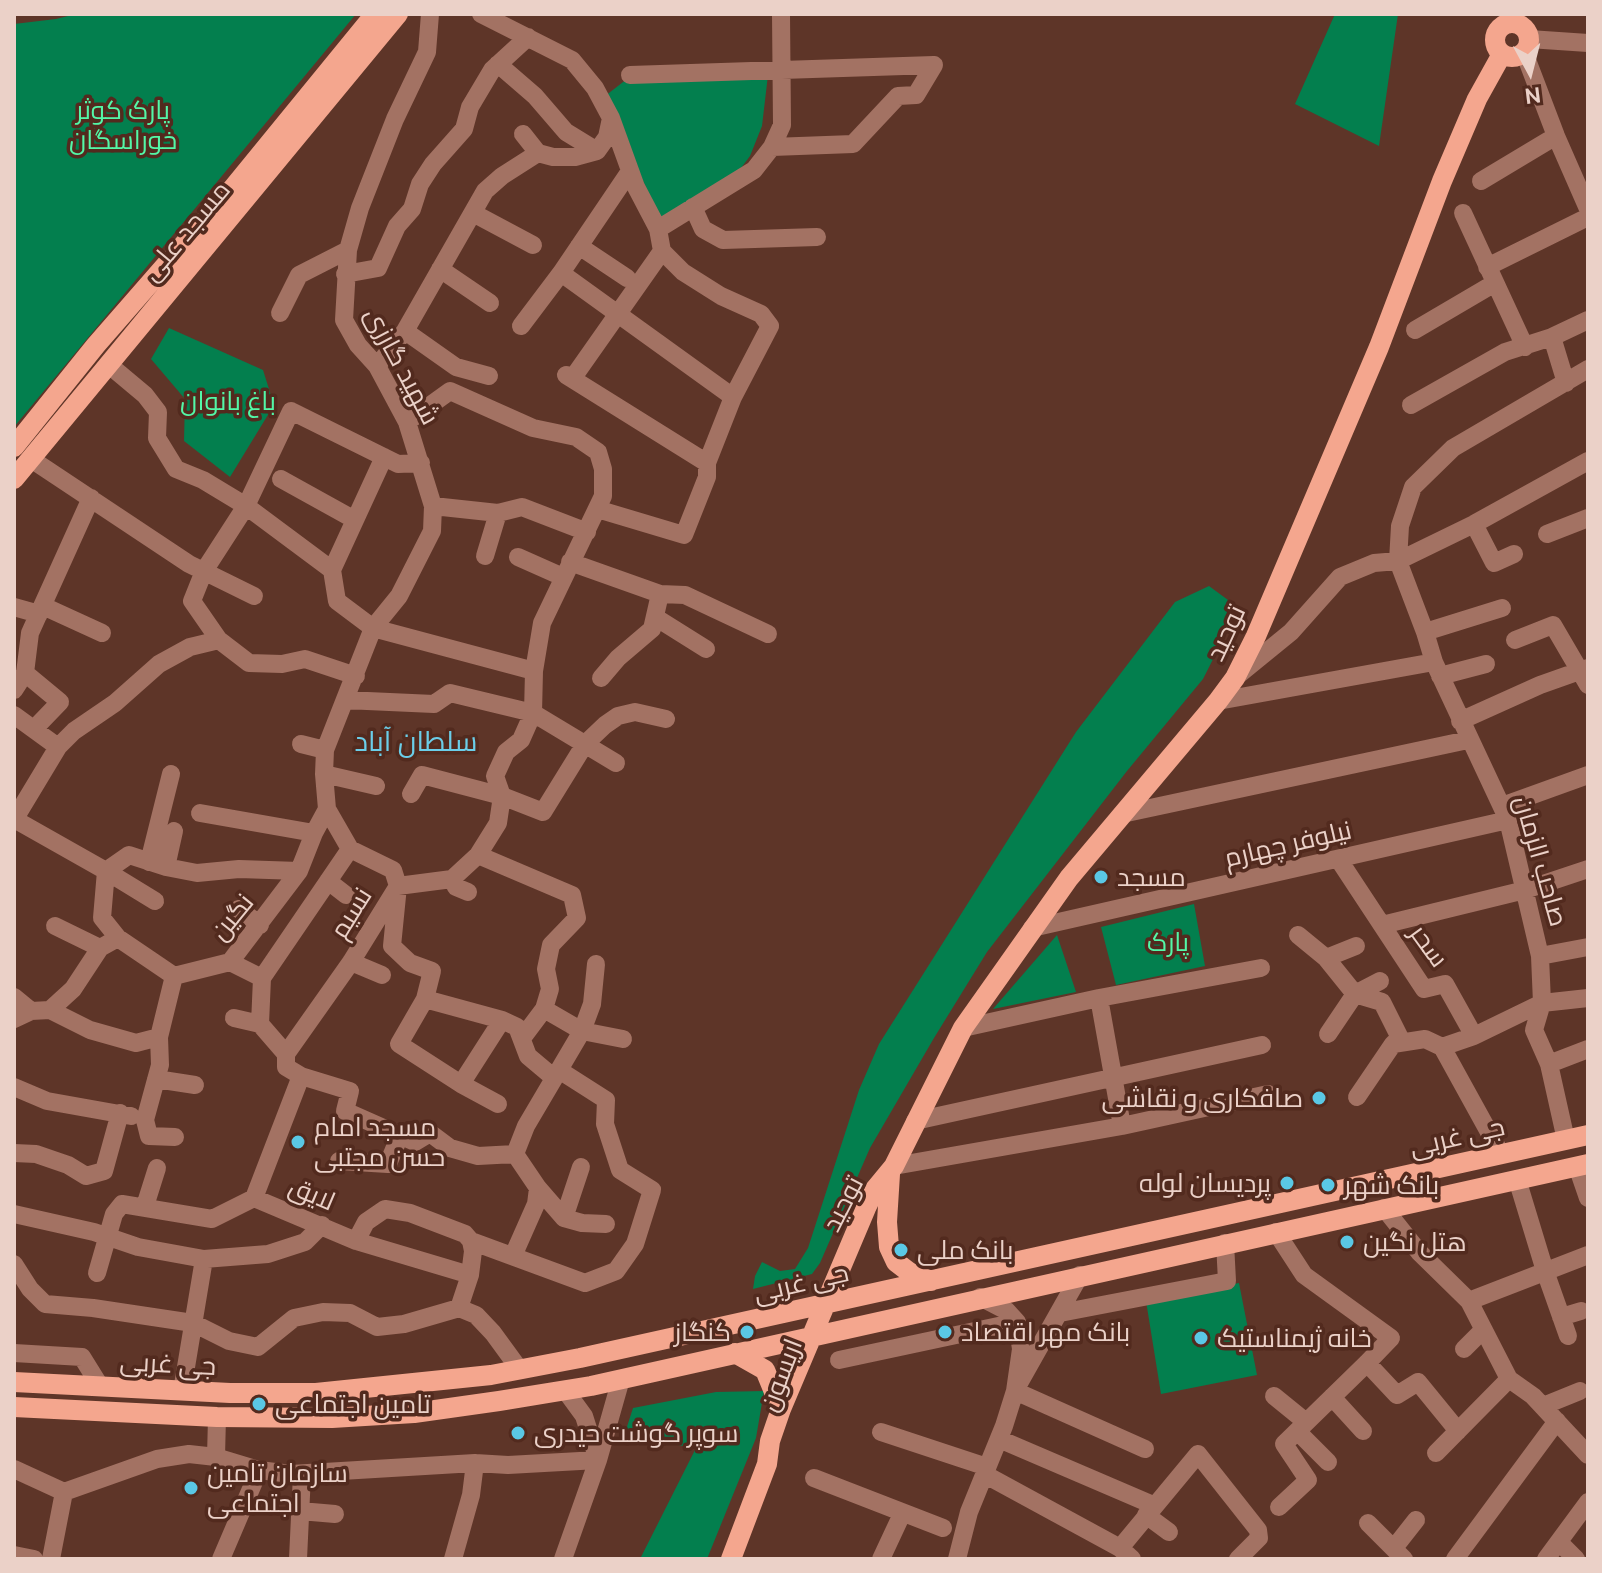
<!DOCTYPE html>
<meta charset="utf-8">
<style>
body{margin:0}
#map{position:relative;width:1602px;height:1573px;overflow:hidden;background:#5e3528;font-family:Ubuntu,sans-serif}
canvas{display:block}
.frame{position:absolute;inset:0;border:16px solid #ebd1c8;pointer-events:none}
.north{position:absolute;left:1490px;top:32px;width:80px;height:80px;-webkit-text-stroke:6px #522a1e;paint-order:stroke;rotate:173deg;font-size:22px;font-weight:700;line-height:32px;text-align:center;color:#ebd1c8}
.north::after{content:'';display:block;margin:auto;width:28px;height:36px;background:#ebd1c8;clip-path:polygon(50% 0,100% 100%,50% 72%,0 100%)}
</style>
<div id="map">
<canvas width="1602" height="1573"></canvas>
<div class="frame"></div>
<div class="north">N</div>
</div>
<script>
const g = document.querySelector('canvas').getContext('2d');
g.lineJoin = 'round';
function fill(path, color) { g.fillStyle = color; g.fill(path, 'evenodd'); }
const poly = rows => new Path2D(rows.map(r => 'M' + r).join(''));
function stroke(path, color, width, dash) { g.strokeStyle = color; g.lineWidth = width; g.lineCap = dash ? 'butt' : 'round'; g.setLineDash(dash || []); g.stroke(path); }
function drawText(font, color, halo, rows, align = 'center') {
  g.font = font + ' Ubuntu,Cairo,sans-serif'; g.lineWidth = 7; g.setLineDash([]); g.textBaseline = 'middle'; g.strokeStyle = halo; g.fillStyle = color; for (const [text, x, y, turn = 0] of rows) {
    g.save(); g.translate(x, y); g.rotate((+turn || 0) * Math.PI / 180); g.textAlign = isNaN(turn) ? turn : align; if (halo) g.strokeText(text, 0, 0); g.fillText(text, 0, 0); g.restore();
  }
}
const green = poly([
 [76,14,356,14,14,427,14,24,56,19],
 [1335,14,1398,14,1379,146,1295,104],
 [768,75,762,126,750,156,735,176,660,219,605,96,627,79],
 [169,328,263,370,274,405,230,477,184,441,185,399,151,359],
 [1209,586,1239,608,1203,679,1127,771,987,952,934,1038,870,1148,820,1263,812,1274,753,1289,755,1276,762,1262,780,1271,795,1269,808,1248,859,1090,879,1044,1076,732,1175,602],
 [1194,904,1205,966,1116,985,1101,927],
 [1057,935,1076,992,993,1009],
 [1239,1283,1257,1375,1161,1394,1146,1301],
 [764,1391,756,1438,707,1559,640,1559,696,1448,624,1436,633,1408,716,1392]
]);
const minor = poly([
 [430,14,427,52,395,119,360,208,348,250,344,320,358,345,377,366,407,422,433,506,432,531,399,596,373,628,325,750,324,774,327,809,350,849,393,870,398,886,392,946,410,963,432,971,425,999,502,1020,517,1027,528,1056,553,1077],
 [481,14,572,60,595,88,611,118,636,187,658,229,662,251,683,272,721,296,761,314,770,326,733,397,707,463,707,477,684,535,597,509],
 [1529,39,1588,43],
 [1524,52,1556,136,1588,209],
 [498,64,535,96,566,132,597,151],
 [630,75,934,65],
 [523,134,538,153],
 [772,147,853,144,898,96,916,95,934,65],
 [630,171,561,273,733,397],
 [1481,181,1556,136],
 [693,207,703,229,723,240,817,237],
 [473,213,533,245],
 [1463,213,1525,347],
 [658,229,754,170,772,147,782,125,781,14],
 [579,246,627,278],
 [1487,267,1588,217],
 [440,269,490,303],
 [345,274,378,268,397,226,412,209,420,184,433,164,464,129,470,107,492,70,528,37],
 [280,313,299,275,348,250],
 [521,326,561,273],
 [1415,330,1495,283],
 [405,331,456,367,489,376],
 [1552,337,1566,383],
 [108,364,145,395,158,412,157,438,176,469,203,480,246,506,332,570],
 [377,366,405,331,485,191,502,176,538,153,553,157,575,157,597,151,607,137,611,118],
 [566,375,707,463],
 [572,379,662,251],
 [1411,405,1505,352,1552,337,1588,320],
 [384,457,332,570,337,601,373,628,534,671],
 [31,459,189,564,254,596],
 [281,479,355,520],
 [433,506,498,513,522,507,587,532],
 [1474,524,1494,563,1514,554],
 [1547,534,1588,518],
 [485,556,498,513],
 [518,557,563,577],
 [570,562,660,594,685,595,768,634],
 [43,606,102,633],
 [14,607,39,614],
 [655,617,706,649],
 [1425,632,1502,608],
 [1515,640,1553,625,1588,685],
 [25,673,60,702,34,729],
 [356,676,305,659,282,664,249,663,219,640,192,601,204,571,246,506,291,411,398,464,421,463],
 [1237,676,1291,632,1340,577,1374,563,1398,561,1474,524,1588,461],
 [1440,676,1486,664],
 [601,678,618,658,652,629,660,594],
 [14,690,25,673,30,633,91,498],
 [345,700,434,704,450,693,533,713,616,763],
 [1218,701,1434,662],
 [14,715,58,747],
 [1460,721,1540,685,1588,668],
 [301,744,325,750],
 [324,774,376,786],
 [411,794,422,775,502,796,543,812,585,744,605,725,618,716,635,712,666,719],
 [1502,806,1588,775],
 [200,813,314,833],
 [1122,814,1468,740],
 [14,819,106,871,129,855,166,867,197,873,239,869,299,871],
 [14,820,58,747,74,731,115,703,159,664,190,647,219,640],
 [478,855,572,895,577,918,551,945,546,969,550,989,544,1009,523,1037],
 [1339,860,1424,989,1445,984,1474,1036,1442,1047,1501,1154],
 [149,862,171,774],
 [166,867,174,831],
 [452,879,456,887,468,892],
 [328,881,346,895],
 [239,909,260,925],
 [1382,925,1525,890,1588,869],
 [55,926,100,948],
 [1032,928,1508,820],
 [1298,935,1326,958,1355,994,1382,1002,1402,1042],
 [118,938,174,976],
 [1540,956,1588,947],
 [1326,958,1356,946],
 [230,962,262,978,260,1024,286,1054],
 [351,962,382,975],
 [262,978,350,849],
 [14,997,31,1011],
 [1099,998,1122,1126],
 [425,999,399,1044,461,1084,498,1104],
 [544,1009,582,1031,623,1039],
 [50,1010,90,1030,136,1043,159,1037],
 [234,1018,260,1024],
 [14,1019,31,1011,50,1010,73,989,100,948,118,938,102,918,106,871,155,901],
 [963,1028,1099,998,1261,968],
 [1328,1034,1355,994,1380,981],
 [1474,1036,1542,1003,1588,998],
 [286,1054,351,962,398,886,452,879,478,855,498,823,502,796,495,776,506,752,521,740,533,713,534,671,542,623,603,496,603,469,598,452,576,437,533,428,450,391,407,422],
 [286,1054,286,1067,301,1076,350,1091,345,1111,415,1142,430,1133,450,1148,478,1156,515,1154],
 [1549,1064,1588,1049],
 [156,1079,195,1085],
 [461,1084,502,1020],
 [14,1087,47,1101,131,1116],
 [1357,1097,1393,1044,1425,1039,1442,1047],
 [915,1121,1262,1045],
 [175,1137,149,1136,145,1120,160,1065,159,1037,174,976,230,962,299,871,314,833,327,809],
 [1566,1140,1549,1064,1534,1030,1542,1003,1540,956,1508,820,1434,662,1425,632,1398,561,1400,526,1413,487,1453,448,1588,369],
 [14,1153,36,1154,68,1165,86,1176,104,1171,120,1113],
 [339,1161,388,1164,400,1135],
 [894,1166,1122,1126,1268,1094],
 [1577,1166,1588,1198],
 [1517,1179,1545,1271,1568,1336],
 [538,1188,564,1218,582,1223,606,1224],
 [254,1198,301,1076],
 [145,1206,157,1168],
 [1384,1208,1419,1252,1469,1301,1509,1379,1533,1396,1588,1455],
 [14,1214,94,1232,138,1247,204,1259,268,1254,305,1242,322,1225],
 [564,1218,581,1167],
 [1276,1232,1304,1275,1391,1338,1367,1363,1284,1444,1308,1480,1279,1507],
 [356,1241,366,1222,385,1209,410,1213,465,1234,471,1241,473,1251,470,1275,459,1308],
 [471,1241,585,1283,616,1271,635,1244,652,1190,620,1170,605,1124,606,1100,559,1070],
 [513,1256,536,1204,538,1188,515,1154,526,1126,582,1031,592,1004,596,964],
 [14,1264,30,1289,45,1304,93,1308,193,1323,229,1341,258,1347,294,1318,323,1312,350,1313,377,1327,404,1324,459,1308,476,1315,493,1333,520,1370],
 [97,1273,114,1214,122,1204,212,1219,254,1198,356,1241,470,1275],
 [1469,1301,1588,1255],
 [1060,1313,1227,1281,1225,1243],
 [1561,1317,1581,1311],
 [1464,1349,1483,1330],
 [14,1353,82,1357,100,1386],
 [839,1360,1017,1322],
 [1367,1363,1397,1395,1418,1382,1458,1431],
 [1018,1385,1080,1275],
 [565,1390,584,1416,597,1457],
 [182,1391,204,1259],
 [1015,1391,1145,1449],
 [1274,1396,1306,1422],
 [1332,1397,1363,1431],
 [1543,1406,1580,1391],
 [1297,1431,1328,1462],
 [881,1432,987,1467],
 [999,1439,1153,1505],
 [1436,1453,1509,1379],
 [216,1457,217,1417],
 [14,1469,64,1492,157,1459,189,1454,216,1457,259,1470,291,1474,475,1463,508,1465,598,1460],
 [984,1474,1120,1548,1132,1559],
 [814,1478,943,1528],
 [300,1511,335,1514],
 [1146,1515,1169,1532],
 [1368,1523,1404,1559],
 [1559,1542,1576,1559],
 [1120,1548,1198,1454,1258,1530,1259,1538,1238,1559],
 [1394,1548,1416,1520],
 [14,1555,34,1559],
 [51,1559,64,1492],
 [221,1559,259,1470],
 [298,1559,302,1474],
 [453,1559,471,1495,475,1463],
 [563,1559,598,1460,621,1379],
 [881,1559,902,1514],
 [957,1559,969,1512,1004,1426,1015,1391,1021,1349,1017,1322,1007,1311,980,1297],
 [1455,1559,1557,1421],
 [1546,1559,1588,1502]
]);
const major = poly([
 '1495 40a17 17 0 1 1 34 0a17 17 0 1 1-34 0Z',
 [14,447,96,345,232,189,375,14],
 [14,479,398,14],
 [890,1174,887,1222,889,1247,896,1262,909,1272,931,1281],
 [735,1353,765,1370,781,1409],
 [14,1382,230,1393,316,1393,491,1375,580,1358,1588,1135],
 [14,1407,217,1417,332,1418,414,1413,499,1401,591,1386,1588,1164],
 [731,1559,767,1464,770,1441,781,1409,866,1208,875,1189,894,1166,963,1028,1069,878,1218,701,1235,678,1256,636,1379,347,1442,181,1477,99,1502,54]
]);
const markers = [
 [1101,877,8,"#5ac8e5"],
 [1319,1098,8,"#5ac8e5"],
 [298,1142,8,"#5ac8e5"],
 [1287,1183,8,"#5ac8e5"],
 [1328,1185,8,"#5ac8e5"],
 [1347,1242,8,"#5ac8e5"],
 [901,1250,8,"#5ac8e5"],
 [747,1332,8,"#5ac8e5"],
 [945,1332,8,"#5ac8e5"],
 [1201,1338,8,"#5ac8e5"],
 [259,1404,8,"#5ac8e5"],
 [518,1433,8,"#5ac8e5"],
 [191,1488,8,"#5ac8e5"]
];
const parkNames = [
 ["پارک کوثر",123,110],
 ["خوراسگان",123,140],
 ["باغ بانوان",228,401],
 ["پارک",1168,942]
];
const streetNames = [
 ["مسجد علی",186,231,-50],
 ["شهید گارزی",402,366,62],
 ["توحید",1226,633,-65],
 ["نیلوفر چهارم",1288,844,-13],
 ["صاحب الزمان",1541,861,74],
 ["نسیم",351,913,-58],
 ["نگین",232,917,-51],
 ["سحر",1429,946,54],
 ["جی غربی",1457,1137,-13],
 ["لایق",312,1194,23],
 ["توحید",843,1204,-63],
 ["جی غربی",801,1283,-13],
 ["جی غربی",168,1364,3],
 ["اریسون",781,1375,-69]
];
const poiNames = [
 ["مسجد",1117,877],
 ["صافکاری و نقاشی",1303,1098,"right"],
 ["مسجد امام",314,1127],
 ["حسن مجتبی",314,1157],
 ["پردیسان لوله",1271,1183,"right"],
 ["بانک شهر",1344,1185],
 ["هتل نگین",1363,1242],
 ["بانک ملی",917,1250],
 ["کنگاز",731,1332,"right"],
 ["بانک مهر اقتصاد",961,1332],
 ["خانه ژیمناستیک",1217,1338],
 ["تامین اجتماعی",275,1404],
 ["سوپر گوشت حیدری",534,1433],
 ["سازمان تامین",207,1473],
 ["اجتماعی",207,1503]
];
const neighbourhoodNames = [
 ["سلطان آباد",416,742]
];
fill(green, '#037f4e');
stroke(minor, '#a37263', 18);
stroke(major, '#f4a68e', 20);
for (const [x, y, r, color] of markers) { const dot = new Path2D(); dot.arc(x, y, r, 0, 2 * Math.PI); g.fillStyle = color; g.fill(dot); stroke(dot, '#522a1e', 3); }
drawText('26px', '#53f7a7', '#522a1e', parkNames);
drawText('26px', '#ebd1c8', '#522a1e', streetNames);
drawText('26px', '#ebd1c8', '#522a1e', poiNames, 'left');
drawText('28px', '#6bcee9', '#522a1e', neighbourhoodNames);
</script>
